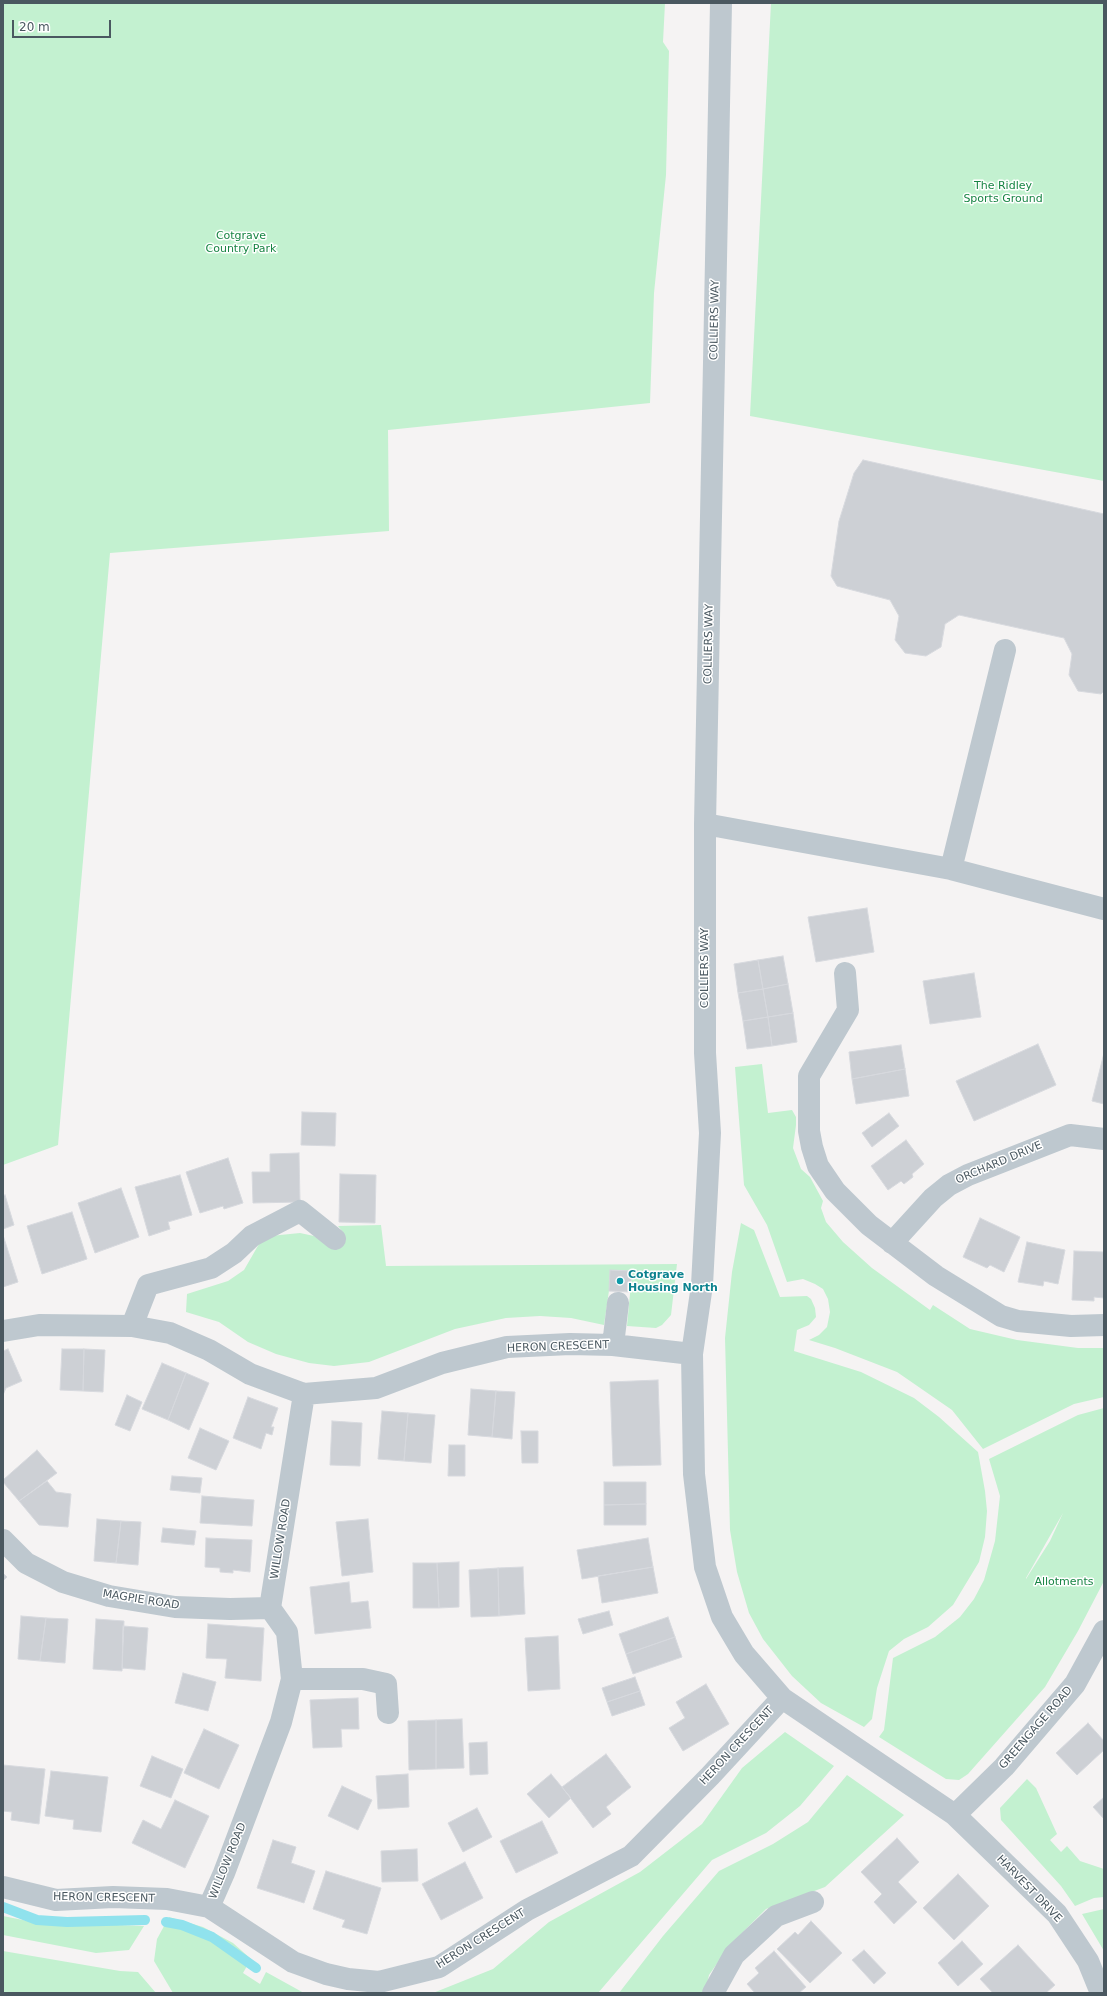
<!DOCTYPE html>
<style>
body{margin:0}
#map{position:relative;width:1107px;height:1996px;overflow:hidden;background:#f5f3f3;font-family:"DejaVu Sans",sans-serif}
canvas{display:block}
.frame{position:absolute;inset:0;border:4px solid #4a5860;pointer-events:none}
.scale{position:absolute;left:12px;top:20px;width:99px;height:18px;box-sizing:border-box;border:2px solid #4a5860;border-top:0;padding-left:5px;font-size:12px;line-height:14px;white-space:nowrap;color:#4a5860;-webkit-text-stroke:3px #fff;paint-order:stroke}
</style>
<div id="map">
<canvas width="1107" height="1996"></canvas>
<div class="frame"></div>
<div class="scale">20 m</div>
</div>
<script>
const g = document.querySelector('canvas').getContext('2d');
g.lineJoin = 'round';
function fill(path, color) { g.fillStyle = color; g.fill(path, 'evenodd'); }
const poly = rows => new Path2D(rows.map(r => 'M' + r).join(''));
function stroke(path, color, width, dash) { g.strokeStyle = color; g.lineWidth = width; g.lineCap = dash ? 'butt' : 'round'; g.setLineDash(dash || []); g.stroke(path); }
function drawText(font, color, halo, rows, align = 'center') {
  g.font = font + ' "DejaVu Sans",sans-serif'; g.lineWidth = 3; g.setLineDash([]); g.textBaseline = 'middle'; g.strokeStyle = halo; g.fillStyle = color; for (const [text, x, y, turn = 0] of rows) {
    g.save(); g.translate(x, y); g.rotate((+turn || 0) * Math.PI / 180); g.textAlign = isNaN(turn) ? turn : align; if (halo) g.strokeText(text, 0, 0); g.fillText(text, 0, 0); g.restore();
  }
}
const green = poly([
 [3,3,665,3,663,42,669,51,666,175,654,293,650,403,388,430,389,531,110,553,58,1145,3,1165],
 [771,3,1104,3,1104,481,750,416],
 [762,1064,768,1113,792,1110,796,1117,796,1125,793,1148,801,1169,810,1177,823,1201,821,1208,826,1222,843,1242,872,1268,930,1310,933,1305,970,1329,1017,1340,1078,1348,1104,1348,1104,1397,1074,1404,983,1449,952,1410,897,1372,835,1348,809,1340,819,1335,827,1327,830,1312,828,1299,823,1289,815,1284,803,1279,787,1282,767,1225,744,1185,735,1067],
 [741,1223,754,1230,780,1297,807,1296,811,1299,815,1308,816,1317,809,1325,797,1330,794,1351,861,1372,914,1398,939,1417,978,1452,985,1491,987,1511,985,1537,979,1562,953,1605,928,1627,904,1639,889,1651,877,1688,872,1719,864,1727,821,1703,792,1676,763,1639,749,1613,737,1572,730,1530,725,1338,732,1272],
 [381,1225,386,1266,677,1264,671,1315,662,1325,656,1328,627,1326,632,1272,612,1270,604,1325,571,1318,540,1316,506,1318,455,1329,369,1362,334,1366,309,1363,276,1354,248,1342,219,1322,186,1312,187,1294,228,1281,244,1270,259,1244,270,1236,300,1233,314,1236,328,1245,343,1232,338,1226],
 [1104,1408,1104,1581,1078,1631,1045,1687,968,1774,959,1780,946,1779,879,1737,884,1730,893,1658,935,1637,960,1617,974,1599,984,1580,995,1541,1000,1496,989,1459,1078,1415],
 [1063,1513,1050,1541,1026,1579,1026,1578],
 [785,1732,834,1766,800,1806,766,1833,712,1860,598,1993,433,1993,493,1969,549,1922,640,1872,702,1824,742,1768],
 [847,1775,904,1815,825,1887,766,1909,730,1945,709,1975,705,1993,619,1993,663,1936,719,1871,773,1844,808,1822],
 [1027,1779,1036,1788,1057,1834,1050,1840,1061,1852,1067,1846,1080,1861,1104,1869,1104,1897,1094,1898,1075,1906,1061,1886,1001,1820,1000,1808],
 [1104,1909,1104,1951,1082,1914],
 [3,1916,33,1922,144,1926,129,1950,96,1953,3,1935],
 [169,1917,203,1927,233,1943,251,1959,243,1973,260,1984,266,1972,304,1993,173,1993,154,1961,157,1939],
 [3,1951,120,1971,138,1972,156,1993,3,1993]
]);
const stream = poly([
 [3,1907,37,1920,67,1922,145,1920],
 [166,1922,182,1925,212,1937,256,1968]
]);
const building = poly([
 [863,460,1104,514,1104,691,1101,694,1078,691,1069,675,1072,654,1064,638,959,615,945,624,941,647,926,656,905,653,895,640,899,616,890,600,837,586,831,576,839,521,854,473,863,460],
 [867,908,874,952,816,962,808,917,867,908],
 [783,956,788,984,763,989,758,960,783,956],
 [758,960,763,989,738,993,734,964,758,960],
 [974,973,981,1017,930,1024,923,981,974,973],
 [788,984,793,1013,768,1017,763,989,788,984],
 [763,989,768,1017,743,1021,738,993,763,989],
 [793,1013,797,1042,772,1046,768,1017,793,1013],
 [768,1017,772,1046,747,1049,743,1021,768,1017],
 [1038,1044,1056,1085,974,1121,956,1081,1038,1044],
 [901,1045,905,1069,852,1079,849,1052,901,1045],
 [1104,1053,1104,1104,1092,1101,1104,1053],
 [905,1069,909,1096,856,1104,852,1079,905,1069],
 [302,1112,336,1113,335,1146,301,1145,302,1112],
 [889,1113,899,1126,872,1147,862,1133,889,1113],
 [906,1140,924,1164,912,1174,913,1177,904,1184,901,1181,888,1190,871,1166,906,1140],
 [299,1153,300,1202,253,1203,252,1172,270,1172,270,1154,299,1153],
 [228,1158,243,1203,224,1209,223,1206,200,1213,186,1172,228,1158],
 [340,1174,376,1175,375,1223,339,1222,340,1174],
 [180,1175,192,1215,168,1222,170,1229,149,1236,135,1187,180,1175],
 [121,1188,139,1237,95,1253,78,1203,121,1188],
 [5,1195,14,1225,3,1229,3,1196,5,1195],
 [72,1212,87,1259,42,1274,27,1226,72,1212],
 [980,1218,1020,1237,1004,1272,990,1265,987,1268,963,1257,980,1218],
 [3,1235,18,1282,3,1287,3,1235],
 [1027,1242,1065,1250,1058,1284,1044,1281,1043,1286,1018,1282,1027,1242],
 [1074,1251,1104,1252,1104,1298,1094,1297,1094,1301,1072,1300,1074,1251],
 [610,1270,632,1271,630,1292,609,1291,610,1270],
 [8,1349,22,1381,6,1388,3,1395,3,1351,8,1349],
 [62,1349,84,1349,83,1391,60,1390,62,1349],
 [84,1349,105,1350,103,1392,83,1391,84,1349],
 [162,1363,186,1373,168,1420,142,1409,162,1363],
 [186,1373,209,1383,189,1430,168,1420,186,1373],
 [658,1380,661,1465,613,1466,610,1382,658,1380],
 [471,1389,496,1391,492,1437,468,1435,471,1389],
 [496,1391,515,1392,512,1439,492,1437,496,1391],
 [127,1395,142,1402,130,1431,115,1425,127,1395],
 [248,1397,278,1408,271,1427,274,1427,272,1435,266,1433,261,1449,233,1438,248,1397],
 [382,1411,408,1413,404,1461,378,1459,382,1411],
 [408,1413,435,1415,431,1463,404,1461,408,1413],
 [332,1421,362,1423,360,1466,330,1465,332,1421],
 [200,1428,229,1441,216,1470,188,1458,200,1428],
 [521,1431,538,1431,538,1463,522,1463,521,1431],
 [449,1445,465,1445,465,1476,448,1476,449,1445],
 [37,1450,57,1473,19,1501,3,1482,3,1480,37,1450],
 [172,1476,202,1478,200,1493,170,1490,172,1476],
 [47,1481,56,1492,71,1494,68,1527,39,1525,19,1501,47,1481],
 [604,1482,646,1482,646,1504,604,1505,604,1482],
 [202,1496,254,1500,252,1526,200,1523,202,1496],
 [646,1504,646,1525,604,1525,604,1505,646,1504],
 [97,1519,121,1521,116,1563,94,1561,97,1519],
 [368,1519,373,1572,342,1576,336,1522,368,1519],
 [121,1521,141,1522,138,1565,116,1563,121,1521],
 [163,1528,196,1531,194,1545,161,1542,163,1528],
 [206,1538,252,1540,250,1572,233,1570,233,1573,220,1572,220,1568,205,1567,206,1538],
 [648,1538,653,1567,582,1579,577,1550,648,1538],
 [459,1562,459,1607,439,1608,437,1563,459,1562],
 [413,1563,437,1563,439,1608,413,1608,413,1563],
 [523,1567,525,1614,499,1616,498,1568,523,1567],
 [653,1567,658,1593,602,1603,598,1576,653,1567],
 [498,1568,499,1616,471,1617,469,1570,498,1568],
 [3,1573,7,1577,3,1581,3,1573],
 [349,1582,351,1603,368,1601,371,1628,315,1634,310,1587,349,1582],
 [609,1611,613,1625,583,1634,578,1619,609,1611],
 [21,1616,46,1618,40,1661,18,1659,21,1616],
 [668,1617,675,1637,626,1654,619,1634,668,1617],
 [46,1618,68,1619,65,1663,40,1661,46,1618],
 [96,1619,124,1621,122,1671,93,1669,96,1619],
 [208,1624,264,1628,261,1681,225,1678,227,1659,206,1658,208,1624],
 [123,1626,148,1628,145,1670,122,1668,123,1626],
 [558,1636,560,1689,528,1691,525,1638,558,1636],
 [675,1637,682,1657,633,1674,626,1654,675,1637],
 [183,1673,216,1682,208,1711,175,1703,183,1673],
 [635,1677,640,1691,607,1702,602,1688,635,1677],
 [706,1684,729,1724,683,1751,669,1728,685,1718,676,1702,706,1684],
 [640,1691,645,1705,612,1716,607,1702,640,1691],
 [358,1698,359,1729,341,1729,342,1747,313,1748,310,1700,358,1698],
 [462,1719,464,1768,436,1769,436,1720,462,1719],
 [436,1720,436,1769,409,1770,408,1721,436,1720],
 [1088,1723,1104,1741,1104,1750,1077,1775,1056,1753,1088,1723],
 [204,1729,239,1745,219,1789,184,1773,204,1729],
 [487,1742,488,1774,470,1775,469,1743,487,1742],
 [606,1754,631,1787,606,1807,611,1814,593,1828,562,1787,606,1754],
 [152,1756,183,1769,171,1798,140,1786,152,1756],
 [3,1765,45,1769,39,1824,11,1820,12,1812,3,1811,3,1765],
 [51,1771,108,1777,101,1832,73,1829,74,1820,45,1816,51,1771],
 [408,1774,409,1807,378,1809,376,1776,408,1774],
 [551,1774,571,1798,549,1818,527,1794,551,1774],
 [342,1786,372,1800,358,1830,328,1816,342,1786],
 [1104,1797,1104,1819,1093,1807,1104,1797],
 [175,1800,209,1816,185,1868,132,1843,143,1820,161,1829,175,1800],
 [477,1808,492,1837,463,1852,448,1823,477,1808],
 [542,1821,558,1853,516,1873,500,1841,542,1821],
 [897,1838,919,1862,898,1882,917,1902,894,1924,874,1902,882,1894,861,1872,897,1838],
 [273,1840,296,1847,291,1863,315,1871,304,1903,257,1888,273,1840],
 [417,1849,418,1881,382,1882,381,1851,417,1849],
 [465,1862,483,1898,441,1920,422,1884,465,1862],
 [326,1871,381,1888,367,1934,342,1927,345,1920,313,1909,326,1871],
 [958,1874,989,1906,954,1940,923,1908,958,1874],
 [811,1921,842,1953,810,1983,777,1949,795,1932,798,1935,811,1921],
 [962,1941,983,1964,958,1986,938,1963,962,1941],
 [1018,1945,1055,1985,1046,1993,993,1993,980,1979,1018,1945],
 [864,1950,886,1973,874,1984,852,1960,864,1950],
 [774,1951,806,1987,799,1993,755,1993,747,1984,759,1973,755,1968,774,1951]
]);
const minor = poly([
 [721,3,705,824,705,1053,710,1133,702,1285,692,1354,694,1474,705,1567,722,1617,744,1654,782,1698,955,1815,1057,1914,1088,1961,1101,1993],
 [705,824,951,869,1104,909],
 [951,869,1005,650],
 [845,973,848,1010,809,1076,809,1131,812,1147,818,1166,835,1191,869,1225,936,1276,1001,1316,1018,1321,1071,1326,1104,1325],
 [892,1243,933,1198,949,1185,968,1175,1070,1135,1104,1139],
 [132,1326,148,1285,211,1268,234,1253,252,1236,300,1211,335,1239],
 [3,1331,39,1325,132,1326,170,1333,209,1350,250,1374,304,1394,376,1388,442,1363,507,1347,570,1344,613,1345,692,1354],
 [613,1345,618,1303],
 [3,1540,26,1563,63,1582,109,1596,175,1607,230,1609,270,1608],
 [292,1679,363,1679,386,1684,388,1713],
 [955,1815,1004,1767,1075,1684,1104,1631],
 [3,1887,56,1900,113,1897,167,1899,209,1907,293,1962,326,1974,348,1979,379,1982,439,1967,527,1910,631,1856,710,1776,782,1698],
 [209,1907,224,1873,281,1722,292,1679,287,1632,270,1608,304,1394],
 [713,1993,734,1955,776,1916,813,1902]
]);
const markers = [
 [620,1281,4,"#0f9aa8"]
];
const parkNames = [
 ["The Ridley",1003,186],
 ["Sports Ground",1003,199],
 ["Cotgrave",241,236],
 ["Country Park",241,249],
 ["Allotments",1064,1582]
];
const streetNames = [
 ["COLLIERS WAY",715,320,-89],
 ["COLLIERS WAY",709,644,-89],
 ["COLLIERS WAY",705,968,-90],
 ["ORCHARD DRIVE",999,1163,-23],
 ["HERON CRESCENT",558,1347,-2],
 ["WILLOW ROAD",281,1539,-81],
 ["MAGPIE ROAD",141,1600,9],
 ["GREENGAGE ROAD",1036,1728,-49],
 ["HERON CRESCENT",737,1746,-47],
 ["WILLOW ROAD",228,1861,-68],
 ["HARVEST DRIVE",1029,1889,46],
 ["HERON CRESCENT",104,1898,1],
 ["HERON CRESCENT",481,1939,-32]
];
const cultureNames = [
 ["Cotgrave",628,1275],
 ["Housing North",628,1288]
];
fill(green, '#c3f1d0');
stroke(stream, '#90e2ed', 10);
fill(building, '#cdd0d5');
stroke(building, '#d7d9de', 1);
stroke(minor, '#bec8cf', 22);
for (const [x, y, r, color] of markers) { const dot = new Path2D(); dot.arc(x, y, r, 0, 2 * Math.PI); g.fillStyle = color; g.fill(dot); stroke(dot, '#fff', 1.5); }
drawText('11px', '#188544', '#fff', parkNames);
drawText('11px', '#4a5860', '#fff', streetNames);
drawText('bold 11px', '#0d838f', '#fff', cultureNames, 'left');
</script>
